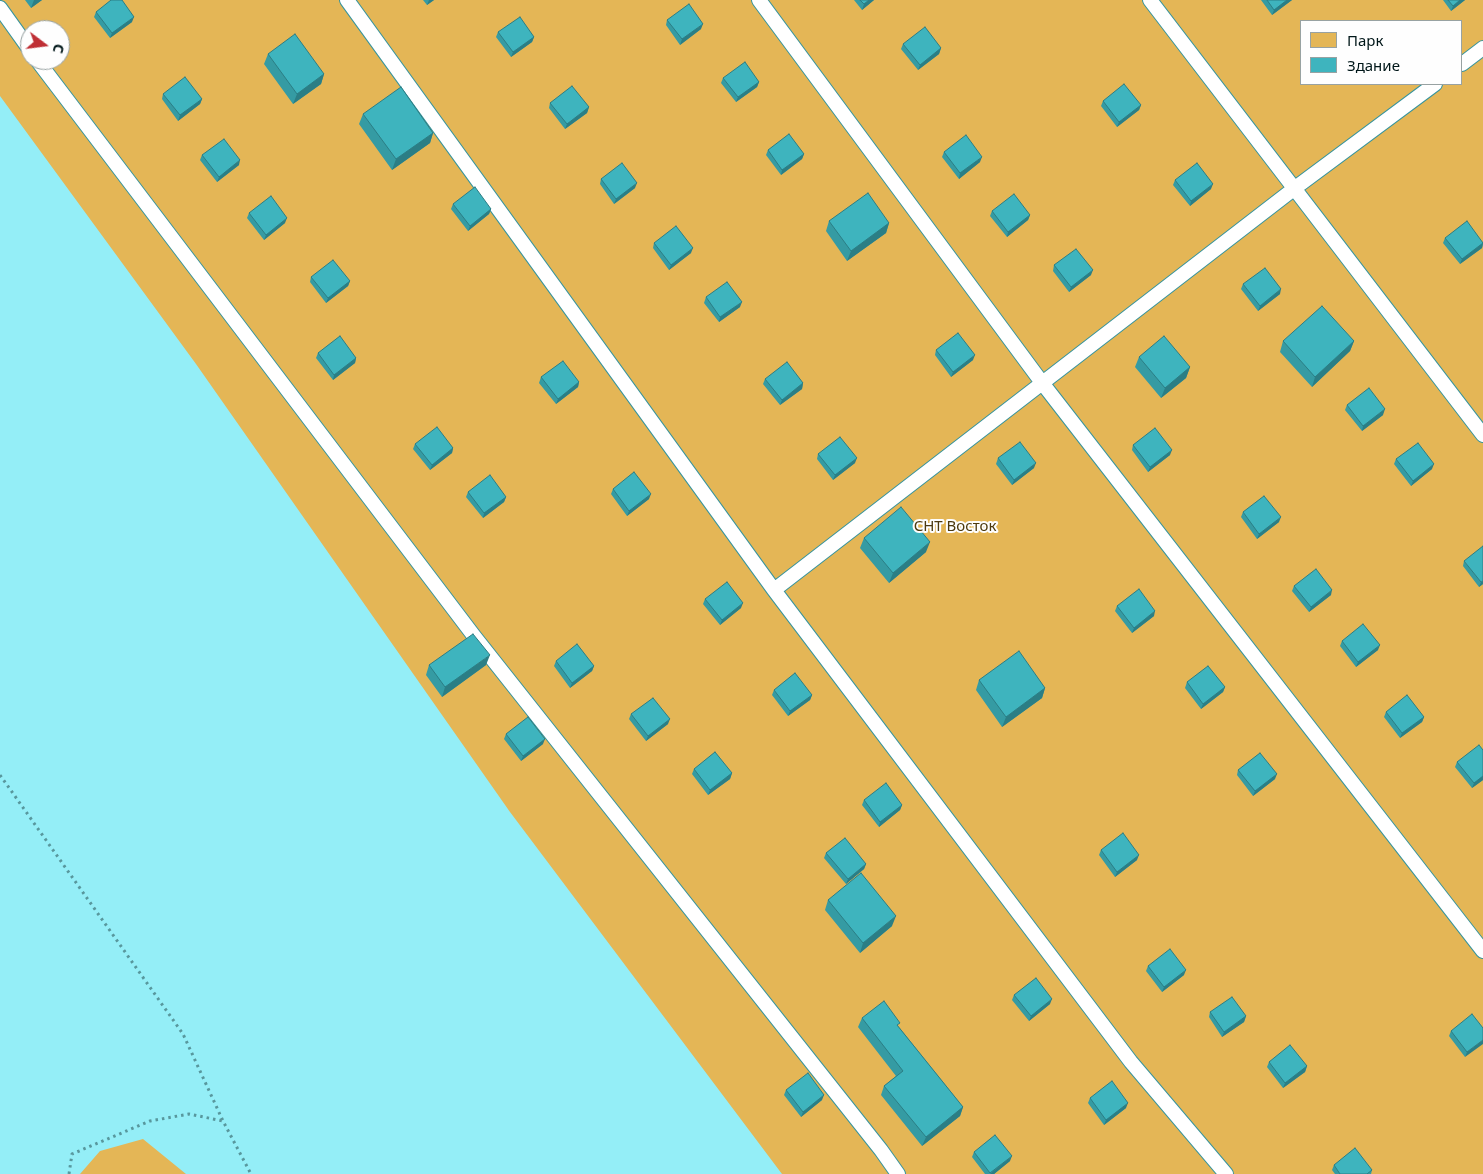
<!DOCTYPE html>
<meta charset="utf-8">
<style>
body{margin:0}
#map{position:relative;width:1483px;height:1174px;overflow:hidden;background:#94eef7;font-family:"Noto Sans",sans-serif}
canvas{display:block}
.legend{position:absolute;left:1300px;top:20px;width:162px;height:65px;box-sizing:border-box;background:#fefefe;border:1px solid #98a2a2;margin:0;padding:6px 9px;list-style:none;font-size:15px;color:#001719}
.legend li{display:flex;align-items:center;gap:10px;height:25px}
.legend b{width:25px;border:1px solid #98a2a2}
.north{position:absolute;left:20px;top:20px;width:50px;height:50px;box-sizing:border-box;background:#fefefe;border:1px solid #98a2a2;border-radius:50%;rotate:105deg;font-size:14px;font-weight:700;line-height:20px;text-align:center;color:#001719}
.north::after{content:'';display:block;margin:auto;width:18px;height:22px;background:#bf2f35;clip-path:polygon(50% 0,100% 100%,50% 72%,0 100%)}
</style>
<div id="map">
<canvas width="1483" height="1174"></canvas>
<ul class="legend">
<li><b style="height:14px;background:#e4b656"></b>Парк</li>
<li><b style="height:14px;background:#3eb4be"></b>Здание</li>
</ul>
<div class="north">С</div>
</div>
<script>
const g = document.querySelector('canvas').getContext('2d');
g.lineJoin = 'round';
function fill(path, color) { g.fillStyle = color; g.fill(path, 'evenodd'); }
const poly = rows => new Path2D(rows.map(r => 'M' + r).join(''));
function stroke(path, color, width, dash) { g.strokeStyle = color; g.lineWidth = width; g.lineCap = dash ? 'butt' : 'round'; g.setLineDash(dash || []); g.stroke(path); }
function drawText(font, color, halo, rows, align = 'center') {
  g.font = font + ' "Noto Sans",sans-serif'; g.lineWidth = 4; g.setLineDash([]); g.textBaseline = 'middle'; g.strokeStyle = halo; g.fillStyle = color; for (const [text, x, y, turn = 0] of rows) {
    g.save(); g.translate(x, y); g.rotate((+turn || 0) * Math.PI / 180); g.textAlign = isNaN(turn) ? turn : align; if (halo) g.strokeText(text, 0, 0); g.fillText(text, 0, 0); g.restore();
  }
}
const green = poly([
 [0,0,1483,0,1483,1174,782,1174,510,812,196,364,0,96],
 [1302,21,1462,21,1462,84,1302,84],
 [30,30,60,30,60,60,30,60],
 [143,1139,186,1174,80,1174,100,1151]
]);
const path = poly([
 [0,775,183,1034,223,1121,251,1174],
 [69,1174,72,1154,150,1121,189,1114,223,1121]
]);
const service = poly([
 [347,0,774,590,1131,1062,1226,1174],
 [759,0,1043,384,1483,951],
 [1150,0,1483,435],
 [0,8,30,50],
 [37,60,474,636,881,1150,898,1174],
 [1462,64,1483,48],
 [774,590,1295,188,1435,84]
]);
const wall = poly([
 [25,0,42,0,31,8],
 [423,0,434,0,427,5],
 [854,0,874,0,862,10],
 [1261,0,1292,0,1272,15],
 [1443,0,1465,0,1451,11],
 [96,12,132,22,110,38,94,17],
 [667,20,701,29,680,45,666,25],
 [498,32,534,37,532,42,511,57,496,37],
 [903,44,941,48,939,54,918,70,901,49],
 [268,54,324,74,321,84,293,104,264,64],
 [723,78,759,82,757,87,736,102,721,83],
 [163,94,202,99,200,104,178,121,162,99],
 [1103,101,1141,105,1139,110,1117,127,1101,106],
 [550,103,589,107,587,113,565,129,549,108],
 [363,114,433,133,430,143,392,170,359,124],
 [768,150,804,154,802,159,781,175,766,155],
 [944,152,980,162,959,179,942,157],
 [202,155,239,165,217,182,200,160],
 [601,179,635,188,614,204,600,184],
 [1175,180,1211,189,1190,206,1173,185],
 [453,204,491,209,489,214,468,231,451,209],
 [992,211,1030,215,1028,220,1007,237,990,216],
 [249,213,285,223,264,240,247,218],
 [829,221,889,223,886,233,847,261,826,231],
 [1445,238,1483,242,1483,244,1482,248,1460,264,1443,243],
 [654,243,691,253,669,270,653,248],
 [1054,265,1091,275,1069,292,1053,271],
 [311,277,350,281,348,286,326,303,310,282],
 [1243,284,1280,294,1258,311,1241,289],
 [706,297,740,307,719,322,704,303],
 [1283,341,1354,341,1350,351,1312,387,1280,352],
 [936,350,973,360,951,377,935,355],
 [318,353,356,358,355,363,333,380,316,358],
 [1139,357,1190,367,1186,378,1161,398,1135,367],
 [541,377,579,382,578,387,556,404,539,383],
 [765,379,803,383,802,389,780,405,763,384],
 [1347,405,1383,415,1362,431,1345,410],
 [415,444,453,448,452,453,430,470,413,449],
 [1133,445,1170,455,1148,472,1132,450],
 [818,454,855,463,833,480,817,459],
 [998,458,1034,468,1012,485,996,464],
 [1396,459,1432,469,1411,486,1394,464],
 [613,489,649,499,627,516,611,494],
 [468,492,506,497,504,502,483,518,466,497],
 [1243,512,1279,522,1257,539,1241,517],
 [864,538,926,552,889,583,860,548],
 [1464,561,1483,584,1479,587,1463,566],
 [1294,586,1331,595,1309,612,1292,591],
 [705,599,741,608,720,625,703,604],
 [1117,606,1154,616,1132,633,1115,611],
 [1342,641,1378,650,1356,667,1340,646],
 [556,661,594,666,592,671,570,688,554,666],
 [429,665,486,665,442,697,426,675],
 [979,680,1045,688,1042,698,1002,727,976,690],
 [1187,682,1225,687,1223,692,1201,709,1185,688],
 [774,690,812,695,810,700,788,716,772,695],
 [1386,712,1424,717,1422,722,1400,738,1384,717],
 [631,714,668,724,646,741,629,719],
 [506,734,543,744,521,761,504,739],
 [1483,750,1483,780,1472,788,1455,767,1457,762],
 [694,769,732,773,730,779,708,795,692,774],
 [1238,770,1275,779,1253,796,1237,775],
 [864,800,902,805,900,810,879,827,862,805],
 [1101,850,1137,860,1115,877,1099,855],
 [826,853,866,864,864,869,846,884,824,858],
 [828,900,892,926,860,953,825,910],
 [1148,966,1184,975,1162,992,1146,971],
 [1014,995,1050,1004,1029,1021,1012,1000],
 [1210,1012,1246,1016,1244,1022,1222,1037,1209,1017],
 [862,1018,898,1026,963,1107,960,1116,922,1146,881,1095,884,1086,896,1076,858,1027],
 [1483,1028,1465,1057,1449,1036,1451,1031],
 [1269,1062,1307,1066,1305,1072,1283,1088,1267,1067],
 [786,1090,822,1100,801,1117,784,1095],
 [1090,1098,1126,1108,1104,1125,1088,1103],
 [974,1152,1010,1161,994,1174,985,1174,972,1157],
 [1334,1165,1372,1170,1371,1174,1335,1174,1332,1170]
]);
const shadedWall = poly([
 [34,0,42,0,31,8],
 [429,0,434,0,427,5],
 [869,0,874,0,862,10,864,4],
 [1287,0,1292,0,1272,15,1274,10],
 [1460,0,1465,0,1451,11,1453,6],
 [134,17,132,22,110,38,112,33],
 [703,24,701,29,680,45,682,39],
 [534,37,532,42,511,57,513,52],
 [941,48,939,54,918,70,920,65],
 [324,74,321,84,293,104,297,94],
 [759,82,757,87,736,102,738,97],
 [202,99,200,104,178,121,180,115],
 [1141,105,1139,110,1117,127,1119,122],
 [589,107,587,113,565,129,567,124],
 [433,133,430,143,392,170,396,159],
 [804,154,802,159,781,175,782,170],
 [982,157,980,162,959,179,960,173],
 [240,160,239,165,217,182,219,177],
 [637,183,635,188,614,204,616,199],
 [1213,184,1211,189,1190,206,1191,201],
 [491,209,489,214,468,231,470,226],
 [1030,215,1028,220,1007,237,1008,232],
 [287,218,285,223,264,240,266,235],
 [889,223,886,233,847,261,851,251],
 [1483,243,1482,248,1460,264,1462,259],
 [693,248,691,253,669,270,671,265],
 [1093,270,1091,275,1069,292,1071,287],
 [350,281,348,286,326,303,328,298],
 [1281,289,1280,294,1258,311,1260,306],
 [742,302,740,307,719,322,720,317],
 [1354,341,1350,351,1312,387,1315,377],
 [975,355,973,360,951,377,953,372],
 [356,358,355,363,333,380,334,375],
 [1190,367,1186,378,1161,398,1165,388],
 [579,382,578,387,556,404,558,399],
 [803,383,802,389,780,405,782,400],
 [1385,409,1383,415,1362,431,1363,426],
 [453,448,452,453,430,470,432,465],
 [1172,450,1170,455,1148,472,1150,467],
 [857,458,855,463,833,480,835,475],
 [1036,463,1034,468,1012,485,1014,480],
 [1434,464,1432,469,1411,486,1413,481],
 [651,494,649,499,627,516,629,511],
 [506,497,504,502,483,518,484,513],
 [1281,517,1279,522,1257,539,1259,534],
 [930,542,926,552,889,583,893,573],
 [1483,581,1483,584,1479,587,1481,582],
 [1332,590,1331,595,1309,612,1311,607],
 [743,603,741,608,720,625,722,620],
 [1155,611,1154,616,1132,633,1134,628],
 [1380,645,1378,650,1356,667,1358,662],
 [490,655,486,665,442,697,445,687],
 [594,666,592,671,570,688,572,683],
 [1225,687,1223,692,1201,709,1203,704],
 [1045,688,1042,698,1002,727,1006,717],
 [812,695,810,700,788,716,790,711],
 [1424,717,1422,722,1400,738,1402,733],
 [670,719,668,724,646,741,648,736],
 [545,739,543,744,521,761,523,756],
 [732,773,730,779,708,795,710,790],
 [1277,774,1275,779,1253,796,1255,791],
 [1483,776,1483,780,1472,788,1474,783],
 [902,805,900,810,879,827,880,822],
 [1139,855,1137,860,1115,877,1117,872],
 [866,864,864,869,846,884,848,879],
 [896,916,892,926,860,953,863,943],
 [1186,970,1184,975,1162,992,1164,987],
 [1052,999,1050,1004,1029,1021,1031,1016],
 [1246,1016,1244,1022,1222,1037,1224,1032],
 [1483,1040,1483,1044,1465,1057,1467,1052],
 [1307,1066,1305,1072,1283,1088,1285,1083],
 [824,1095,822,1100,801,1117,803,1112],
 [1128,1103,1126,1108,1104,1125,1106,1120],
 [963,1107,960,1116,922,1146,926,1137],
 [1012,1156,1010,1161,994,1174,990,1174]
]);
const building = poly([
 [111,0,122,0,134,17,112,33,96,12,111,0],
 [860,0,869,0,864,4,860,0],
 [1267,0,1287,0,1274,10,1267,0],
 [1448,0,1460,0,1453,6,1448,0],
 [689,4,703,24,682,39,667,20,689,4],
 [520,17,534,37,513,52,498,32,520,17],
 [925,27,941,48,920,65,903,44,925,27],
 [295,34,324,74,297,94,268,54,295,34],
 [745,62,759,82,738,97,723,78,745,62],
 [185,77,202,99,180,115,163,94,185,77],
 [1124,84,1141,105,1119,122,1103,101,1124,84],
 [572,86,589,107,567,124,550,103,572,86],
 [401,87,433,133,396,159,363,114,401,87],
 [789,134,804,154,782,170,768,150,789,134],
 [966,135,982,157,960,173,944,152,966,135],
 [224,139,240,160,219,177,202,155,224,139],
 [622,163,637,183,616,199,601,179,622,163],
 [1197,163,1213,184,1191,201,1175,180,1197,163],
 [475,187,491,209,470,226,453,204,475,187],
 [868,193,889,223,851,251,829,221,868,193],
 [1014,194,1030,215,1008,232,992,211,1014,194],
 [271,196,287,218,266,235,249,213,271,196],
 [1467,221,1483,243,1462,259,1445,238,1467,221],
 [676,226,693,248,671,265,654,243,676,226],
 [1076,249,1093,270,1071,287,1054,265,1076,249],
 [333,260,350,281,328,298,311,277,333,260],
 [1265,268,1281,289,1260,306,1243,284,1265,268],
 [727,282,742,302,720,317,706,297,727,282],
 [1322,306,1354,341,1315,377,1283,341,1322,306],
 [958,333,975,355,953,372,936,350,958,333],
 [340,336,356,358,334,375,318,353,340,336],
 [1164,336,1190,367,1165,388,1139,357,1164,336],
 [563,361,579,382,558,399,541,377,563,361],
 [787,362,803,383,782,400,765,379,787,362],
 [1369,388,1385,409,1363,426,1347,405,1369,388],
 [437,427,453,448,432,465,415,444,437,427],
 [1155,428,1172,450,1150,467,1133,445,1155,428],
 [840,437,857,458,835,475,818,454,840,437],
 [1020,442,1036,463,1014,480,998,458,1020,442],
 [1418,443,1434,464,1413,481,1396,459,1418,443],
 [634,472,651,494,629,511,613,489,634,472],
 [490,475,506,497,484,513,468,492,490,475],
 [1264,496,1281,517,1259,534,1243,512,1264,496],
 [901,507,930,542,893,573,864,538,901,507],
 [1483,546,1483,581,1481,582,1464,561,1483,546],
 [1316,569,1332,590,1311,607,1294,586,1316,569],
 [727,582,743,603,722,620,705,599,727,582],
 [1139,589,1155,611,1134,628,1117,606,1139,589],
 [1363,624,1380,645,1358,662,1342,641,1363,624],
 [473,634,490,655,445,687,429,665,473,634],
 [577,644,594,666,572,683,556,661,577,644],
 [1019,651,1045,688,1006,717,979,680,1019,651],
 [1208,666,1225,687,1203,704,1187,682,1208,666],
 [795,673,812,695,790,711,774,690,795,673],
 [1407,695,1424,717,1402,733,1386,712,1407,695],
 [653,698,670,719,648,736,631,714,653,698],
 [528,717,545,739,523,756,506,734,528,717],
 [1479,745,1483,750,1483,776,1474,783,1457,762,1479,745],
 [715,752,732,773,710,790,694,769,715,752],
 [1260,753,1277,774,1255,791,1238,770,1260,753],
 [886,783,902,805,880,822,864,800,886,783],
 [1123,833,1139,855,1117,872,1101,850,1123,833],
 [845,838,866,864,848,879,826,853,845,838],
 [861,873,896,916,863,943,828,900,861,873],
 [1170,949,1186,970,1164,987,1148,966,1170,949],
 [1036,978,1052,999,1031,1016,1014,995,1036,978],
 [1232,997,1246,1016,1224,1032,1210,1012,1232,997],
 [884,1001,900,1023,897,1025,963,1107,926,1137,884,1086,903,1071,862,1018,884,1001],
 [1472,1014,1483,1028,1483,1040,1467,1052,1451,1031,1472,1014],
 [1290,1045,1307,1066,1285,1083,1269,1062,1290,1045],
 [808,1073,824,1095,803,1112,786,1090,808,1073],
 [1112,1081,1128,1103,1106,1120,1090,1098,1112,1081],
 [995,1135,1012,1156,990,1173,974,1152,995,1135],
 [1355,1148,1372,1170,1367,1174,1340,1174,1334,1165,1355,1148]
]);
const parkNames = [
 ["СНТ Восток",955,527]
];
fill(green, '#e4b656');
stroke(service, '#37949d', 16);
stroke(path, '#58979d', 3, [2.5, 4]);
stroke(service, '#fff', 14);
fill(wall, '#359ba3');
fill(shadedWall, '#2b7e85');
fill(building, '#3eb4be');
stroke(building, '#2b7e85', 1);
drawText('15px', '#4d3a0f', '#fefefe', parkNames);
</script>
